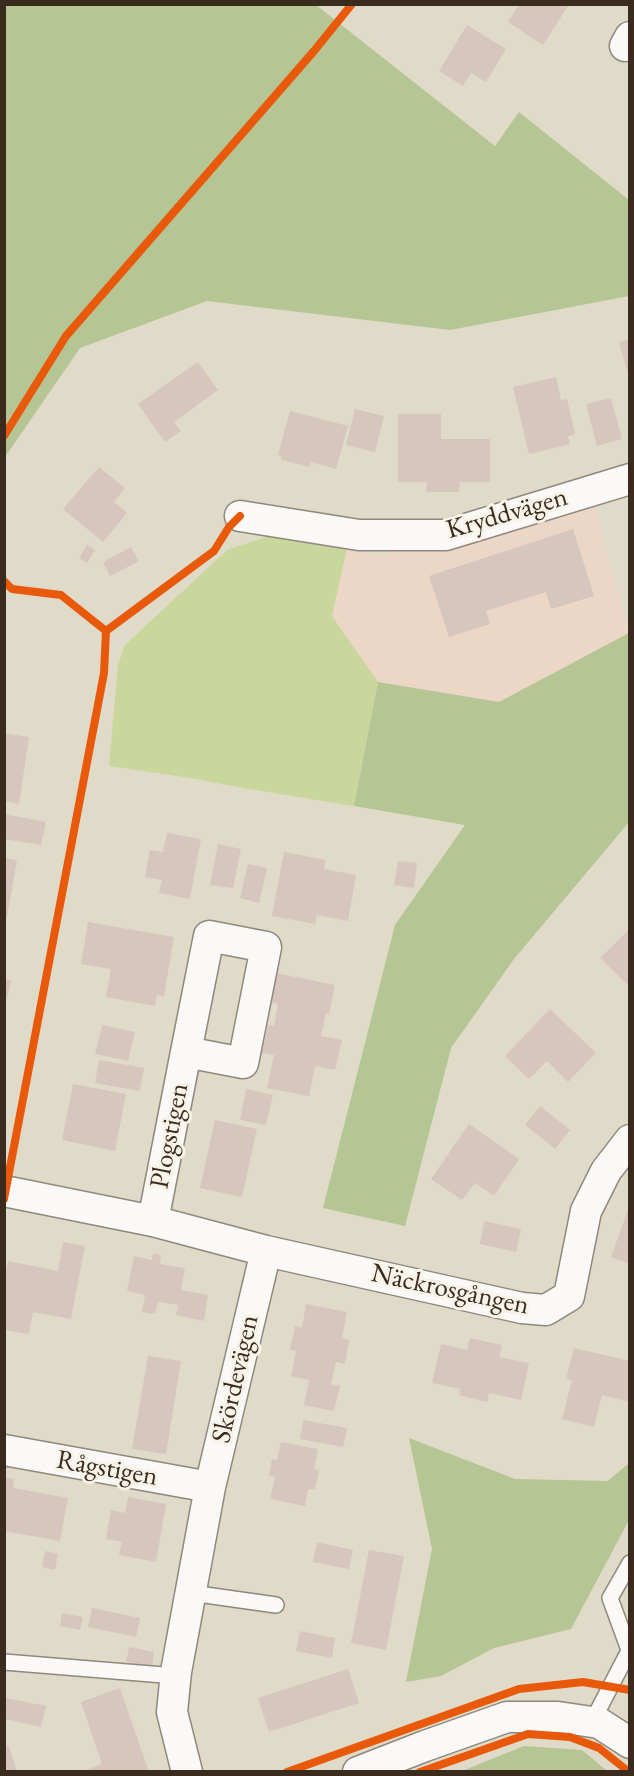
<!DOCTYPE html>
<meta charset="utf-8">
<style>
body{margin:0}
#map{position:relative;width:634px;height:1776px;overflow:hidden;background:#e0dac8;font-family:"EB Garamond",serif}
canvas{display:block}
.frame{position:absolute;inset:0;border:6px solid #3b2a1e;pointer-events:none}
</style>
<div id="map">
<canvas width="634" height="1776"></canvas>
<div class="frame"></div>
</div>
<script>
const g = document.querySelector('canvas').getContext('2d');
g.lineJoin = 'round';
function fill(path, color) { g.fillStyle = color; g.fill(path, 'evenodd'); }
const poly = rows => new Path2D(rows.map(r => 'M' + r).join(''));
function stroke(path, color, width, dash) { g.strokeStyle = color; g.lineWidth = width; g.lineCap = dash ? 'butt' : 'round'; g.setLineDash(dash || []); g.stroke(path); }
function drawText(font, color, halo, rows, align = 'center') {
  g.font = font + ' "EB Garamond",serif'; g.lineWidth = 6; g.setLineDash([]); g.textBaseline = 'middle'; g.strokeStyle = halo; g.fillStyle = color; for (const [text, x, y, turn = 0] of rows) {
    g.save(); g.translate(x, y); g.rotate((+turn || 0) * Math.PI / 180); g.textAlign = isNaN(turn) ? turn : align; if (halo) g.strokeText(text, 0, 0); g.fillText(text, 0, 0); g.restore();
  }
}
const built = poly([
 [589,488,629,633,499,702,378,682,332,616,347,548,388,558,397,532]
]);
const green = poly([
 [278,533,347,548,332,616,378,682,354,806,243,788,191,778,109,766,118,665,125,645,227,550]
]);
const forest = poly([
 [5,4,316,5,495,146,519,112,629,200,629,296,450,330,207,301,80,348,5,457],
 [629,633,629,822,514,959,451,1048,405,1226,323,1208,395,925,465,825,354,806,378,682,499,702],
 [409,1438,515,1479,608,1481,629,1463,629,1520,571,1629,494,1648,441,1676,406,1682,432,1549],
 [524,1746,582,1750,607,1771,462,1771]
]);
const building = poly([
 [519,4,565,4,568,6,543,45,508,22],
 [467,25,506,49,486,82,471,73,463,86,439,71],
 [630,339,630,377,629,377,619,342],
 [198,362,218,390,174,422,181,431,165,442,138,404],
 [556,377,561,400,567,399,575,434,568,436,570,444,529,454,513,387],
 [611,398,622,439,597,446,586,404],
 [355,409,384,416,375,452,346,445],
 [290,411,348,426,336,469,311,462,310,467,281,460,282,456,278,455],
 [398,414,441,414,441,439,490,439,490,482,460,482,459,492,426,492,427,482,398,482],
 [99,467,125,488,114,502,127,513,103,542,63,509],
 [573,529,594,596,551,609,546,592,486,611,490,624,449,637,429,576],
 [87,545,95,550,87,563,79,558],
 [131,547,139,561,110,576,103,562],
 [4,733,29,737,19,804,4,801],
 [4,814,46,822,41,845,4,839],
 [167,833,201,839,190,899,159,893,162,880,145,877,150,850,163,852],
 [218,844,241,849,233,888,210,885],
 [284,852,326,860,324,869,356,875,348,921,317,915,315,924,272,916],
 [4,858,17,860,6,923,4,922],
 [398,861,417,863,414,888,394,885],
 [248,864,267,868,259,903,240,898],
 [88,922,174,937,164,996,157,995,155,1006,106,997,111,969,81,964],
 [630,929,630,987,600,958],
 [276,973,335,985,329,1014,326,1013,321,1036,342,1040,335,1070,315,1066,309,1096,267,1088,274,1055,262,1053,268,1025,274,1026,278,1004,270,1002],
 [4,979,11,980,7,999,4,999],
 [550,1009,596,1053,568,1082,547,1061,529,1079,505,1056],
 [102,1025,135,1032,128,1061,95,1054],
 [99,1060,144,1068,140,1091,95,1083],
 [73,1084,126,1094,115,1151,62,1140],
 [246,1089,273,1095,266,1125,240,1120],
 [540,1106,570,1130,555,1149,525,1125],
 [215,1120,257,1129,242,1197,200,1188],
 [469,1124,519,1159,494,1196,475,1183,462,1200,431,1179],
 [629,1207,630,1207,630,1264,611,1257],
 [484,1221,521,1229,516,1252,480,1244],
 [63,1242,85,1246,71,1319,33,1312,29,1334,4,1330,4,1280,8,1261,58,1271],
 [153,1253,161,1255,160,1264,185,1268,181,1290,208,1295,204,1321,176,1315,178,1305,158,1302,155,1314,142,1312,145,1295,127,1291,134,1256,152,1260],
 [306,1304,347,1312,342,1338,349,1340,345,1364,336,1362,331,1384,340,1386,334,1411,304,1405,309,1380,291,1376,296,1351,290,1350,295,1326,302,1328],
 [470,1338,502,1345,499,1357,529,1363,521,1400,489,1393,487,1402,459,1395,460,1389,432,1383,441,1344,467,1350],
 [574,1348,630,1361,630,1402,602,1395,594,1427,562,1419,572,1380,566,1379],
 [148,1356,181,1361,166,1454,132,1449],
 [303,1420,347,1428,343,1447,300,1439],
 [281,1442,318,1449,314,1469,319,1470,315,1490,308,1489,305,1506,270,1499,275,1477,269,1476,272,1459,277,1460],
 [4,1477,14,1479,13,1488,68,1498,60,1541,4,1531],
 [128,1497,166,1504,156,1562,119,1555,122,1542,106,1539,111,1510,125,1513],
 [317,1542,353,1550,349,1569,313,1562],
 [369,1550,404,1556,386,1650,351,1643],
 [45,1551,58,1554,55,1570,42,1567],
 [92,1608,140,1618,136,1637,88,1627],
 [62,1613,83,1617,80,1630,60,1626],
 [300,1631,335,1638,332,1658,296,1651],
 [129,1647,154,1652,152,1667,126,1662],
 [348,1669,359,1703,269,1732,258,1698],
 [120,1688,149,1772,81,1772,102,1764,81,1702],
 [5,1698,46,1706,41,1727,5,1719],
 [9,1746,17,1772,4,1772,4,1748]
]);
const lane = poly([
 [191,1593,276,1605],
 [629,1650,610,1598,630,1563],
 [4,1662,176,1676],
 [592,1722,630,1649]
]);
const street = poly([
 [625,46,630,37],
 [240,516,359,535,446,535,630,479],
 [4,1191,153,1221,266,1251,210,1487,176,1672,172,1712,187,1772],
 [153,1221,186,1052,209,936,266,947,243,1063,186,1052],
 [266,1251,522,1308,546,1310,569,1296,586,1211,606,1171,630,1140],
 [4,1450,210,1487],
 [358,1772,425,1746,507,1717,558,1717,599,1723,630,1743]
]);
const cycleway = poly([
 [4,436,66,336,314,51,352,4],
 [4,581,12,589,61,595,106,631],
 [4,1199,104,673,106,631,214,551,229,527,240,516],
 [287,1772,519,1689,583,1682,630,1690],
 [420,1772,528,1734,570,1737,599,1748,629,1772]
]);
const streetNames = [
 ["Kryddvägen",507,514,-16],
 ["Plogstigen",170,1136,-79],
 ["Näckrosgången",450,1290,12],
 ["Skördevägen",236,1379,-77],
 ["Rågstigen",107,1469,10]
];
fill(built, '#ecd6c6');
fill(green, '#c9d69c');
fill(forest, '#b5c593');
fill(building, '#d7c6bd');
stroke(lane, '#8e887d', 18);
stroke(street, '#8e887d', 33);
stroke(lane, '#faf9f7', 15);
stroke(street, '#faf9f7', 30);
stroke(cycleway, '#e8590c', 8);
drawText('27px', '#3b2a1e', '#f7f3e8', streetNames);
</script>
